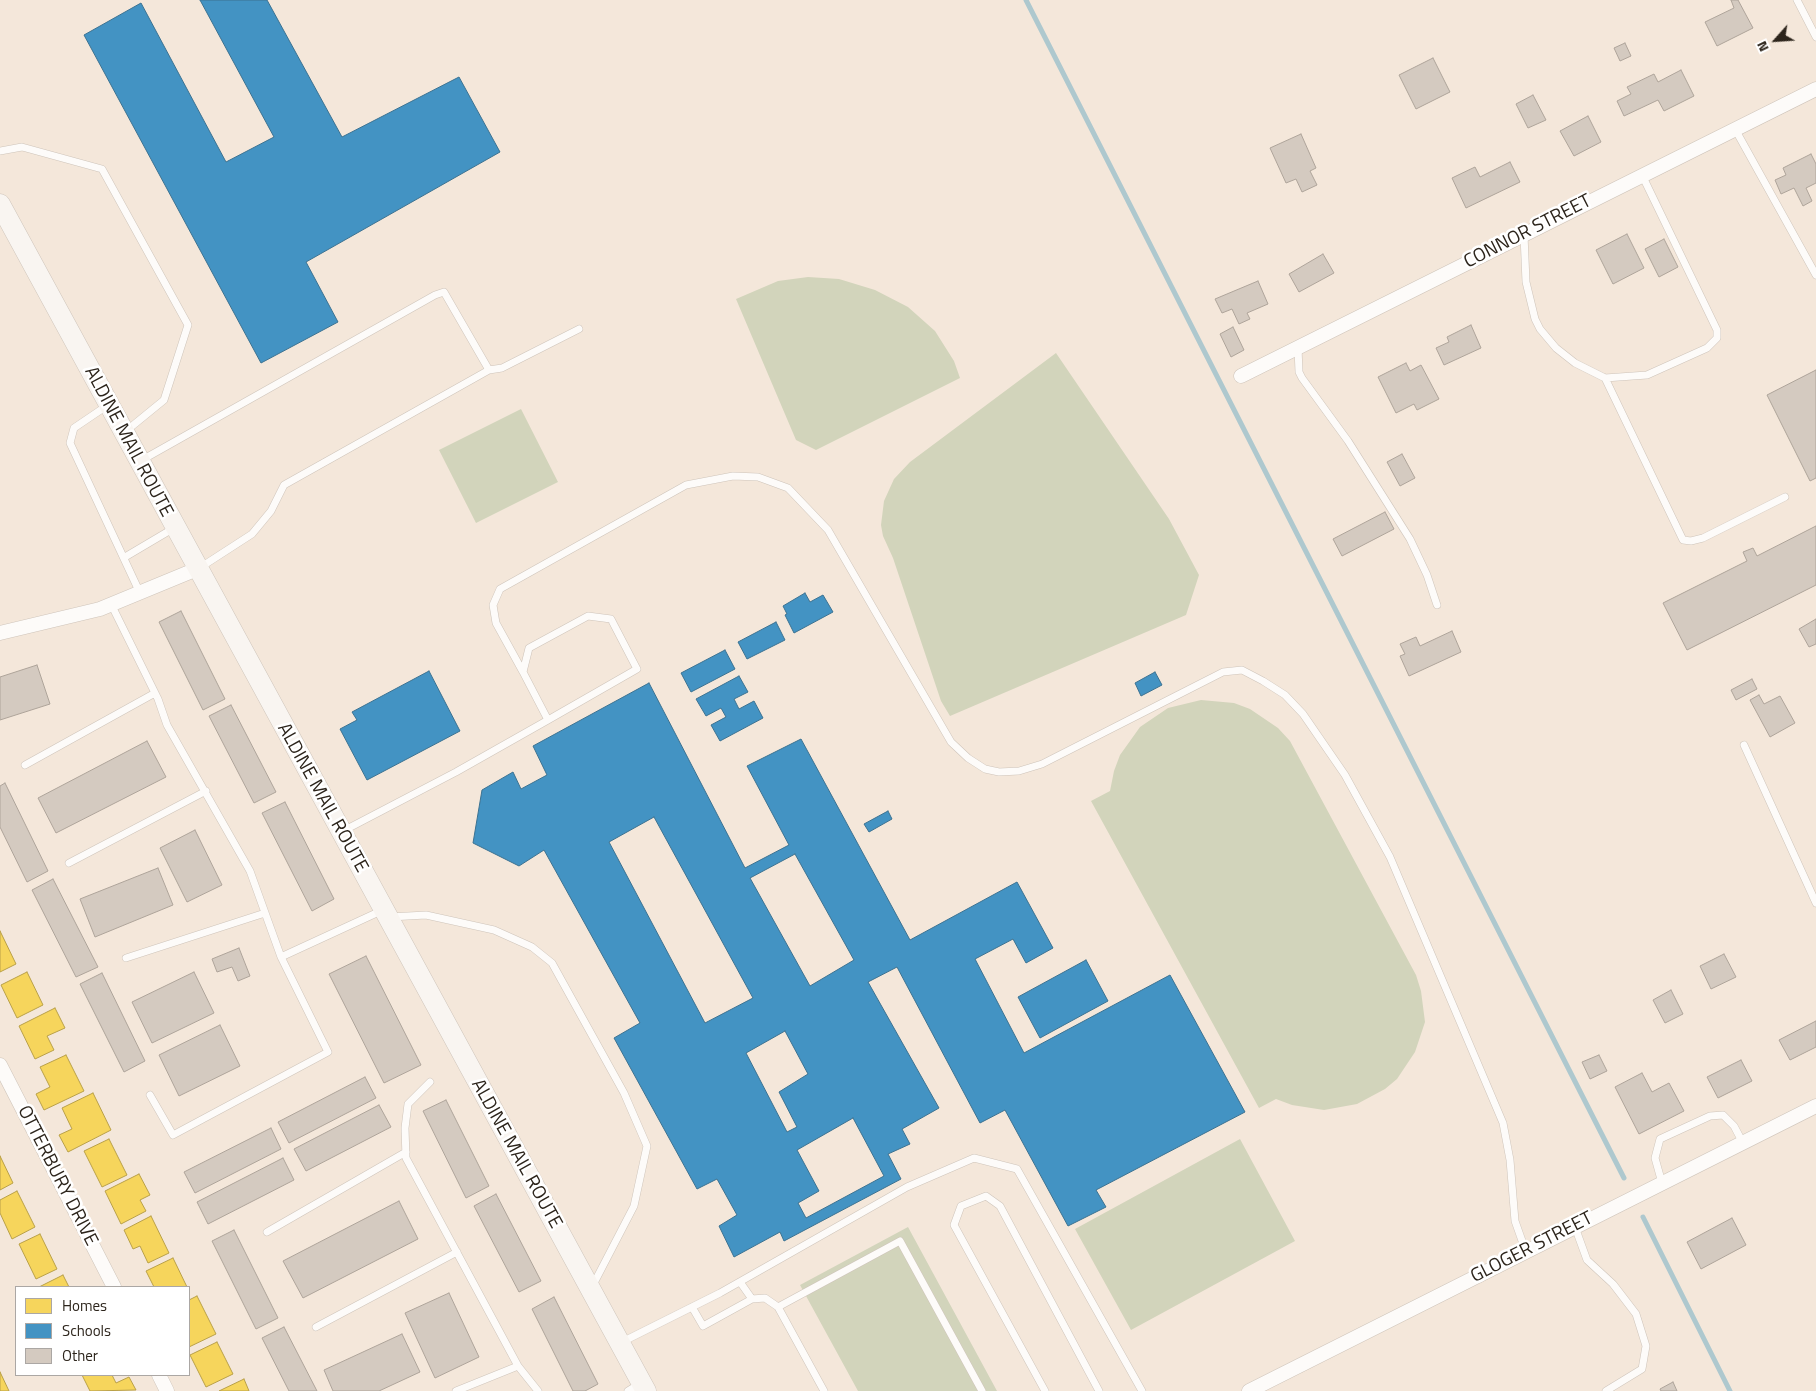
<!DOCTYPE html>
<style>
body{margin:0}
#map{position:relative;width:1816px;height:1391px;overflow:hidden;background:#f4e7da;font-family:"Titillium Web",sans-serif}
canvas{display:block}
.legend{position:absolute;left:15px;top:1286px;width:175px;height:90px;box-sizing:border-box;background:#fff;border:1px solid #aba7a4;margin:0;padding:6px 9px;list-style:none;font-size:15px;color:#2c241b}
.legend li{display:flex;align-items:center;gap:10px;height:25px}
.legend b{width:25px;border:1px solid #aba7a4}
.north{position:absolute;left:1751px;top:15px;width:50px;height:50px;-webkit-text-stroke:4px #fff;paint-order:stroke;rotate:244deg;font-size:14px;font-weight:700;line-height:20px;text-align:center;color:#2c241b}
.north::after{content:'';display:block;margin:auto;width:18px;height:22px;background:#2c241b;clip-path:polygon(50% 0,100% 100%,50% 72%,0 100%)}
</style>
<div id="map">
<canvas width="1816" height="1391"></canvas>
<ul class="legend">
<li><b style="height:14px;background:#f6d55c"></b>Homes</li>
<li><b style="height:14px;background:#4393c3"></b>Schools</li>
<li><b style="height:14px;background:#d4cac0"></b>Other</li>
</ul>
<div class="north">N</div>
</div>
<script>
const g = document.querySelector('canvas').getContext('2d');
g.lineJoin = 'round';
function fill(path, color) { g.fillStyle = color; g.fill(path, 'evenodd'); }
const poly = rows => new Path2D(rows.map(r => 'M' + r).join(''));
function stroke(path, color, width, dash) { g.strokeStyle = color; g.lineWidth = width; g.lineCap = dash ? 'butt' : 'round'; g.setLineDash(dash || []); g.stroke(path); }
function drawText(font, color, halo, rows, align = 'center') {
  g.font = font + ' "Titillium Web",sans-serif'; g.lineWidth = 5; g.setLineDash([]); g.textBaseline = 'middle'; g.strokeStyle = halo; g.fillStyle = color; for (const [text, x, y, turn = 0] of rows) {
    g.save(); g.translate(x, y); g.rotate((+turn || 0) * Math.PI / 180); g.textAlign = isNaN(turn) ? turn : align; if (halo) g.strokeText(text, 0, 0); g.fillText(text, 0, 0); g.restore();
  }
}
const green = poly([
 [808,277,839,279,875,290,908,307,935,331,954,361,960,378,816,450,796,440,736,299,778,281],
 [1056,353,1169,519,1199,575,1186,615,950,716,941,701,893,558,883,536,881,525,884,501,894,479,910,462],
 [521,409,558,482,476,523,439,450],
 [1201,700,1234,703,1250,709,1278,728,1290,741,1416,975,1421,991,1425,1022,1415,1052,1397,1079,1385,1089,1357,1104,1324,1110,1292,1105,1276,1099,1259,1108,1091,801,1110,791,1114,771,1120,755,1140,727,1168,708],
 [1240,1139,1295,1241,1131,1330,1075,1229],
 [908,1227,997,1391,858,1391,800,1285]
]);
const homes = poly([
 [0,931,16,964,0,972,0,931],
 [27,972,43,1005,17,1018,1,985,27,972],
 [55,1008,65,1028,47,1036,54,1050,35,1059,19,1026,55,1008],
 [66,1055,84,1091,44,1110,36,1094,50,1087,40,1067,66,1055],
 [93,1093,111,1130,68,1152,59,1135,72,1129,62,1108,93,1093],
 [109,1139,127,1175,102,1187,84,1151,109,1139],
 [0,1156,13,1183,0,1190,0,1156],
 [139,1174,150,1195,140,1200,146,1211,121,1224,105,1191,139,1174],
 [17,1191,35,1227,12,1239,0,1213,0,1200,17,1191],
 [151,1216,169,1253,148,1263,140,1246,133,1249,124,1230,151,1216],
 [40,1234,57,1269,36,1279,19,1244,40,1234],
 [173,1258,187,1287,154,1287,146,1271,173,1258],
 [63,1275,69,1287,39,1287,63,1275],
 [197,1296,216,1334,189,1347,189,1300,197,1296],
 [217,1342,233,1374,206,1387,190,1355,217,1342],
 [0,1372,9,1391,0,1391,0,1372],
 [82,1375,112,1375,116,1383,129,1377,136,1390,90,1391,82,1375],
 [244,1379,249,1391,219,1391,244,1379]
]);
const schools = poly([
 [200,0,267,0,342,137,459,77,500,152,306,262,338,322,261,363,84,35,141,3,226,162,274,137,200,0],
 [805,593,810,602,823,595,833,612,794,633,785,615,787,614,783,606,805,593],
 [776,622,785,640,747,659,738,642,776,622],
 [725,650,735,669,691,692,681,673,725,650],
 [429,671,460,731,367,780,340,729,357,720,352,712,429,671],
 [1155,672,1162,685,1141,696,1135,683,1155,672],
 [739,676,748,692,734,699,739,709,754,701,763,718,720,741,711,725,726,717,721,708,706,716,696,699,739,676],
 [649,683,745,868,789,845,747,766,801,739,910,940,1017,882,1053,948,1026,963,1013,939,975,959,1024,1053,1170,975,1245,1112,1096,1190,1106,1207,1068,1226,1005,1110,980,1123,897,967,868,982,939,1108,902,1129,910,1144,888,1154,901,1179,784,1241,780,1232,734,1257,719,1226,737,1215,717,1179,697,1189,614,1038,640,1023,544,850,519,866,473,843,482,790,513,772,521,789,547,775,533,746,649,683],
 [654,817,753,998,705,1023,609,842,654,817],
 [795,854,854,960,810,986,750,878,795,854],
 [785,1031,808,1074,779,1092,797,1127,787,1132,746,1053,785,1031],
 [853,1118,884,1176,806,1218,798,1203,819,1191,797,1150,853,1118],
 [888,811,892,819,869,832,864,824,888,811],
 [1086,960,1108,1001,1040,1038,1018,997,1086,960]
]);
const stream = poly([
 [1026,0,1624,1178],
 [1643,1217,1730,1391]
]);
const building = poly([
 [1731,0,1738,0,1753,28,1717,46,1705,22,1734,8,1731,0],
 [1625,43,1631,56,1620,61,1614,48,1625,43],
 [1433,58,1450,92,1416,109,1399,75,1433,58],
 [1681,70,1694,96,1664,111,1658,100,1624,116,1617,101,1631,94,1627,87,1654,74,1658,82,1681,70],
 [1533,95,1546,120,1528,128,1516,104,1533,95],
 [1588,116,1601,142,1574,156,1560,131,1588,116],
 [1301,134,1316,168,1310,171,1317,185,1302,192,1296,179,1286,183,1270,148,1301,134],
 [1811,154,1816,164,1816,183,1806,188,1812,201,1803,206,1794,188,1781,194,1775,180,1786,175,1783,168,1811,154],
 [1510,162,1520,182,1466,208,1452,178,1475,167,1480,177,1510,162],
 [1627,234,1644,268,1613,284,1596,250,1627,234],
 [1664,239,1678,267,1659,277,1645,249,1664,239],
 [1323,254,1334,273,1299,292,1289,274,1323,254],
 [1258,281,1268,304,1247,313,1250,319,1239,324,1232,309,1222,313,1215,299,1258,281],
 [1471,325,1481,348,1444,365,1436,348,1449,342,1447,337,1471,325],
 [1233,327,1244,350,1231,357,1220,334,1233,327],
 [1406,363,1410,371,1421,365,1439,399,1417,410,1414,404,1396,413,1378,377,1406,363],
 [1816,370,1816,478,1810,481,1767,395,1816,370],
 [1402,454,1415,478,1400,486,1387,462,1402,454],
 [1385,512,1394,529,1342,556,1333,539,1385,512],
 [1816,526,1816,585,1687,650,1663,603,1747,561,1743,552,1753,548,1757,556,1816,526],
 [181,611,225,699,203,710,159,622,181,611],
 [1816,619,1816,644,1809,647,1799,629,1816,619],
 [1452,631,1461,652,1409,676,1400,656,1405,654,1400,644,1416,637,1420,646,1452,631],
 [37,665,50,704,0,720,0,677,37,665],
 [1752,679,1757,689,1736,700,1731,690,1752,679],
 [1759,695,1764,704,1780,696,1795,723,1770,737,1750,700,1759,695],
 [231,705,276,792,254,803,209,716,231,705],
 [147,741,166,777,56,833,38,798,147,741],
 [5,783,48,871,27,882,0,827,0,786,5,783],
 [285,802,334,899,312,911,262,813,285,802],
 [195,830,222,885,187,902,160,848,195,830],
 [158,868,173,905,95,937,80,899,158,868],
 [53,879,98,967,76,977,32,890,53,879],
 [239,948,250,976,238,981,232,967,217,972,212,959,239,948],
 [1724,954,1736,977,1711,989,1700,966,1724,954],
 [366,956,421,1065,384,1083,329,974,366,956],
 [194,972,214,1013,152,1043,132,1002,194,972],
 [102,973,145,1061,124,1072,80,984,102,973],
 [1671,990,1683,1014,1665,1023,1653,1000,1671,990],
 [1816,1021,1816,1047,1790,1060,1779,1040,1816,1021],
 [220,1025,240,1066,179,1096,159,1055,220,1025],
 [1599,1055,1607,1071,1590,1079,1582,1062,1599,1055],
 [1741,1060,1752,1081,1718,1098,1707,1077,1741,1060],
 [1642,1073,1652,1092,1669,1083,1684,1111,1639,1134,1615,1087,1642,1073],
 [365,1077,376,1098,289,1143,278,1122,365,1077],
 [446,1100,489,1186,466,1198,423,1111,446,1100],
 [379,1105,391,1127,306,1171,294,1149,379,1105],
 [271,1128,281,1149,195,1193,184,1172,271,1128],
 [283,1158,294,1180,208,1224,197,1202,283,1158],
 [496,1194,541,1281,519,1292,474,1206,496,1194],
 [399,1201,418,1239,303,1298,283,1261,399,1201],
 [1732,1218,1746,1245,1701,1269,1687,1242,1732,1218],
 [234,1230,278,1318,256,1329,212,1241,234,1230],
 [449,1293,479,1357,435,1378,405,1313,449,1293],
 [554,1297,598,1384,585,1391,573,1391,532,1309,554,1297],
 [284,1327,317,1391,289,1391,262,1338,284,1327],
 [402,1334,420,1372,379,1391,333,1391,324,1370,402,1334],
 [1673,1382,1677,1391,1661,1391,1660,1389,1673,1382]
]);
const service = poly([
 [1797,0,1816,37],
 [1735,129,1816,275],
 [0,151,22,147,102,169,188,325,164,400,126,431],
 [1524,235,1526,282,1535,319,1540,329,1556,348,1575,363,1605,378,1647,375,1707,348,1717,338,1717,330,1642,175],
 [1298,348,1299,372,1302,378,1348,441,1410,539,1427,575,1437,605],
 [1605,378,1683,540,1691,541,1703,538,1785,497],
 [108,405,74,428,70,443,140,593],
 [142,460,435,295,444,292,489,370],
 [125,557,174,528],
 [201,567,252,534,271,511,284,485,489,370,502,368,579,329],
 [111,604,158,699,167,725,250,871,281,957,328,1052,173,1135,150,1095],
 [523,672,496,623,493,605,500,589,686,485,733,476,758,477,788,488,828,530,951,742,968,758,985,769,999,772,1019,771,1042,764,1223,672,1242,670,1263,681,1285,695,1303,714,1345,775,1390,857,1503,1123,1510,1160,1515,1221,1526,1252],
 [1744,745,1816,903],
 [25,765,155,693],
 [343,831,456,772,548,720,637,669,611,619,588,616,529,648,523,672,548,720],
 [69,863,206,791],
 [390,917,426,915,494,930,532,947,552,963,624,1093,647,1146,634,1206,593,1285],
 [281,957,383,910],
 [126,958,265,913],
 [430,1082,408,1104,405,1128,406,1158,518,1366],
 [1662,1183,1655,1158,1660,1139,1710,1116,1723,1115,1734,1126,1743,1143],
 [1575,1227,1587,1260,1613,1284,1636,1314,1646,1346,1642,1369,1606,1391],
 [267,1232,406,1152],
 [740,1282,752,1299,765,1298,778,1307],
 [692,1307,703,1326,752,1299],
 [316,1327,457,1252],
 [622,1342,720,1293,907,1187,974,1158,1017,1169,1142,1391],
 [456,1391,518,1366,538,1391],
 [628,1391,641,1383],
 [824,1391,778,1307,900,1241,982,1391],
 [1045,1391,954,1225,961,1206,986,1196,1000,1206,1099,1391]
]);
const minor = poly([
 [1241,376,1816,89],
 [0,633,100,609,197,569],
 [0,1065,114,1287],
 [159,1375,167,1391],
 [1249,1391,1816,1106]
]);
const secondary = poly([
 [0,204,646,1391]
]);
const streetNames = [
 ["CONNOR STREET",1528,232,-27],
 ["ALDINE MAIL ROUTE",128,442,62],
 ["ALDINE MAIL ROUTE",322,798,61],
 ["ALDINE MAIL ROUTE",516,1154,61],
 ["OTTERBURY DRIVE",57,1176,63],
 ["GLOGER STREET",1532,1248,-27]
];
fill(green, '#d2d4bb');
fill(homes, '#f6d55c');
stroke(homes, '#b9a048', 1);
fill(schools, '#4393c3');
stroke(schools, '#3c7291', 1);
stroke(stream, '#aec8ce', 5);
fill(building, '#d4cac0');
stroke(building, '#aea49a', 1);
stroke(service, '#cec4ba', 8);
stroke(minor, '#cec4ba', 15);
stroke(secondary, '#cec4ba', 21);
stroke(service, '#fdfbf9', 7);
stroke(minor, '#fdfbf9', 14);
stroke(secondary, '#f9f5f1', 20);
drawText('19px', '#2c241b', '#fff', streetNames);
</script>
